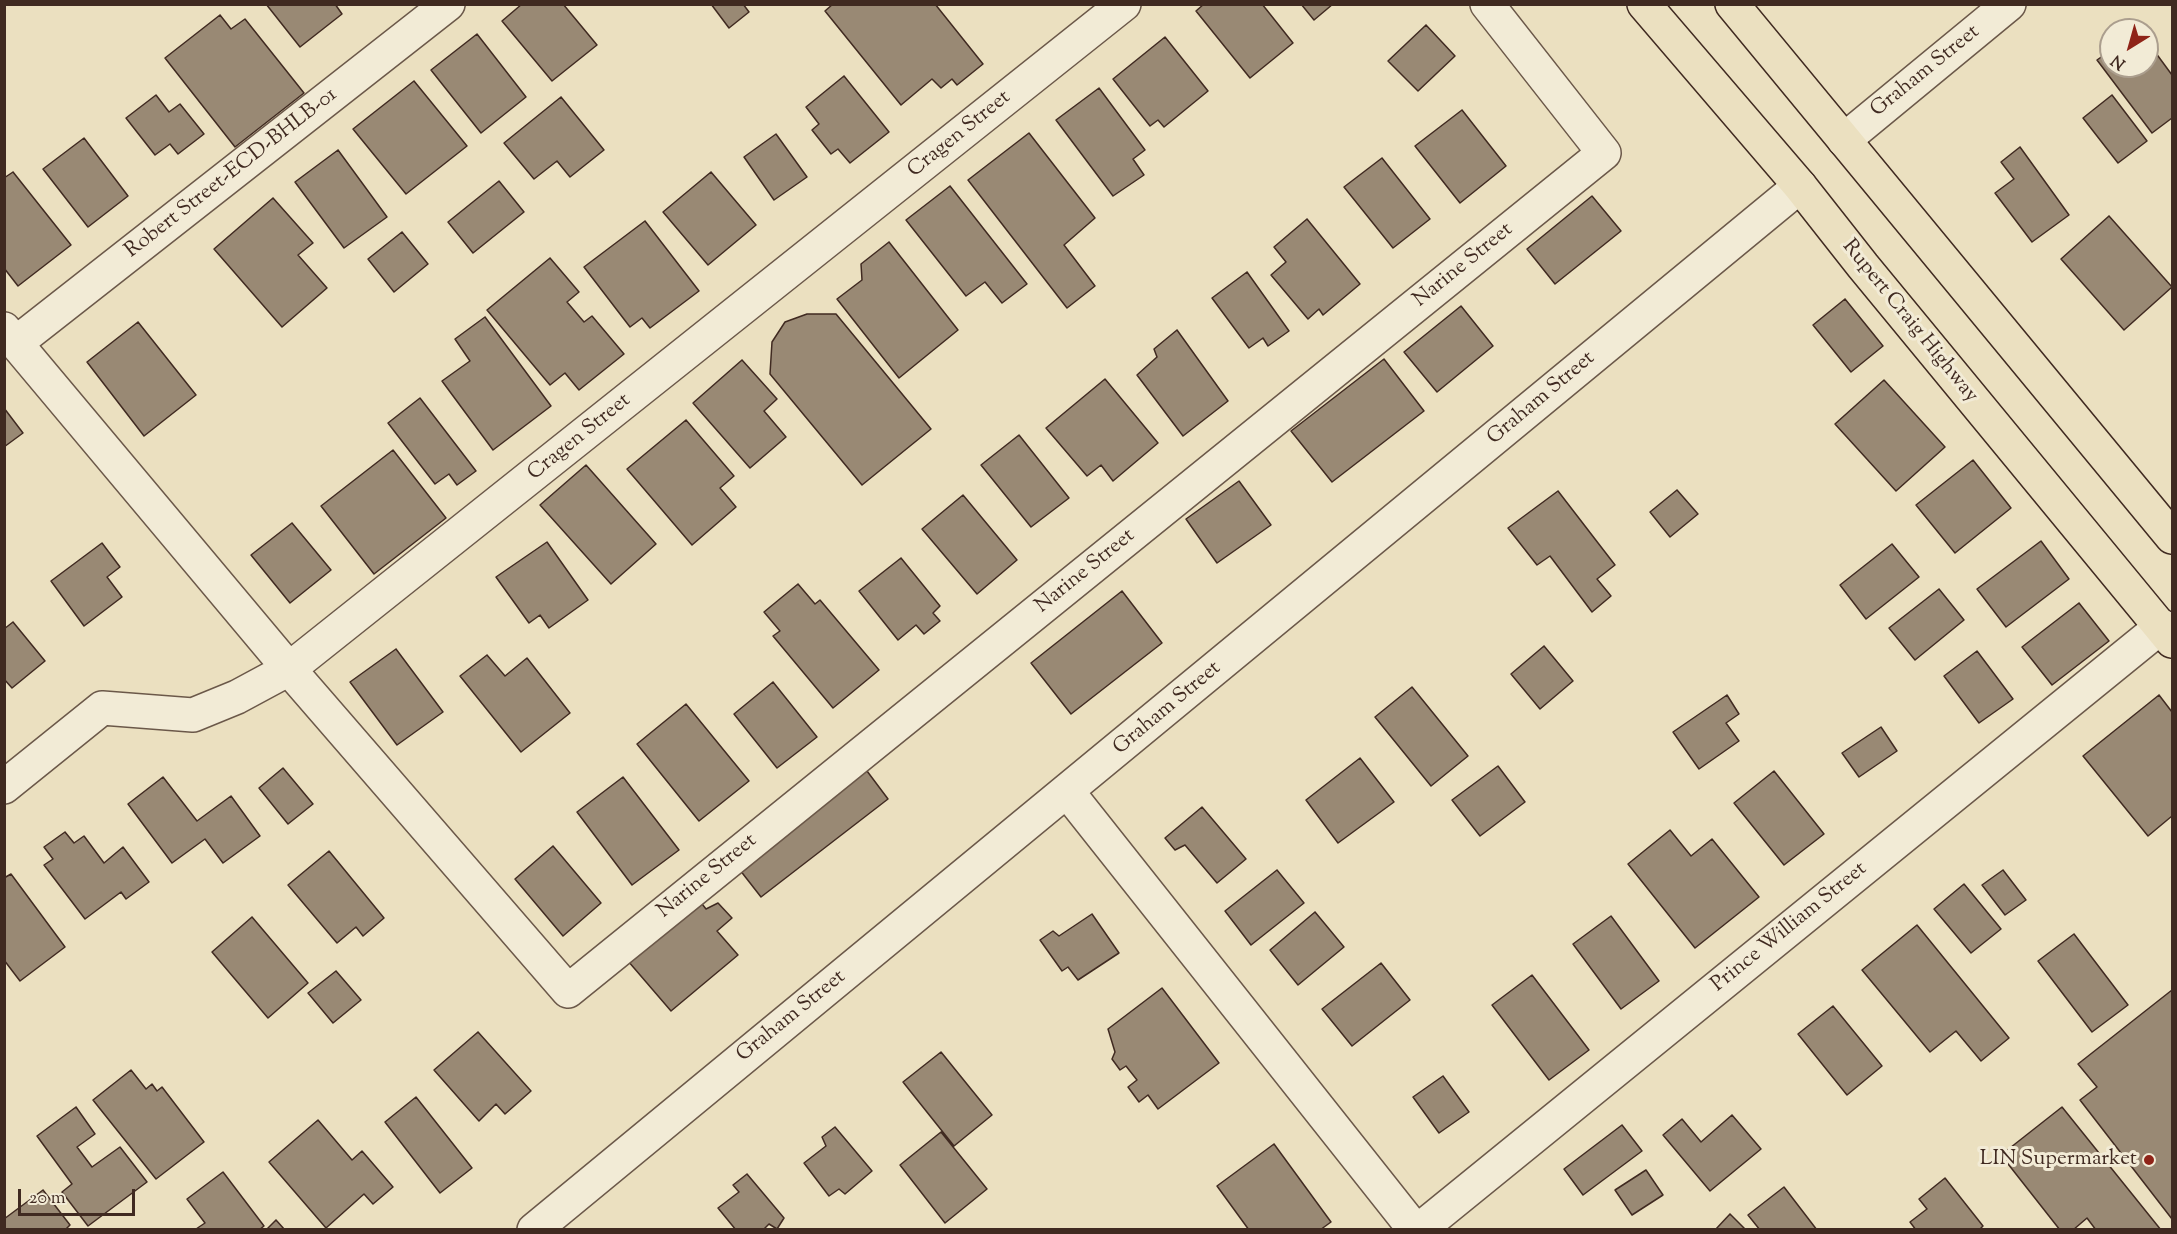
<!DOCTYPE html>
<style>
body{margin:0}
#map{position:relative;width:2177px;height:1234px;overflow:hidden;background:#ebe0c0;font-family:"Sorts Mill Goudy",serif}
canvas{display:block}
.frame{position:absolute;inset:0;border:6px solid #402a21;pointer-events:none}
.north{position:absolute;left:2099px;top:18px;width:60px;height:60px;box-sizing:border-box;background:#f2ebd6;border:2px solid #ab9e8e;border-radius:50%;rotate:217deg;font-size:16px;font-weight:700;line-height:24px;text-align:center;color:#402a21}
.north::after{content:'';display:block;margin:auto;width:21px;height:27px;background:#8f2418;clip-path:polygon(50% 0,100% 100%,50% 72%,0 100%)}
.scale{position:absolute;left:18px;top:1189px;width:117px;height:27px;box-sizing:border-box;border:3px solid #402a21;border-top:0;padding-left:8px;font-size:18px;line-height:21px;white-space:nowrap;color:#402a21;-webkit-text-stroke:4px #f2ebd6;paint-order:stroke}
</style>
<div id="map">
<canvas width="2177" height="1234"></canvas>
<div class="frame"></div>
<div class="north">N</div>
<div class="scale">20 m</div>
</div>
<script>
const g = document.querySelector('canvas').getContext('2d');
g.lineJoin = 'round';
function fill(path, color) { g.fillStyle = color; g.fill(path, 'evenodd'); }
const poly = rows => new Path2D(rows.map(r => 'M' + r).join(''));
function stroke(path, color, width, dash) { g.strokeStyle = color; g.lineWidth = width; g.lineCap = dash ? 'butt' : 'round'; g.setLineDash(dash || []); g.stroke(path); }
function drawText(font, color, halo, rows, align = 'center') {
  g.font = font + ' "Sorts Mill Goudy",serif'; g.lineWidth = 6; g.setLineDash([]); g.textBaseline = 'middle'; g.strokeStyle = halo; g.fillStyle = color; for (const [text, x, y, turn = 0] of rows) {
    g.save(); g.translate(x, y); g.rotate((+turn || 0) * Math.PI / 180); g.textAlign = isNaN(turn) ? turn : align; if (halo) g.strokeText(text, 0, 0); g.fillText(text, 0, 0); g.restore();
  }
}
const building = poly([
 [266,4,335,4,342,14,300,47,266,4],
 [522,4,563,4,597,45,552,81,502,21,522,4],
 [711,4,743,4,749,12,729,28,711,4],
 [833,4,935,4,983,64,957,85,952,79,941,88,932,79,901,105,825,11,833,4],
 [1204,4,1262,4,1293,43,1250,78,1196,11,1204,4],
 [1301,4,1333,4,1314,20,1301,4],
 [220,15,231,29,245,19,304,93,235,147,165,58,220,15],
 [1426,25,1455,56,1418,91,1388,61,1426,25],
 [477,34,526,97,481,133,431,70,477,34],
 [1165,37,1208,91,1164,127,1158,120,1150,126,1113,79,1165,37],
 [2147,41,2172,75,2172,118,2152,133,2097,60,2111,50,2111,66,2147,66,2147,41],
 [844,76,889,132,850,163,838,149,831,154,812,130,819,124,806,107,844,76],
 [414,81,467,146,406,194,353,129,414,81],
 [1099,88,1145,150,1133,159,1144,175,1113,196,1056,120,1099,88],
 [156,95,169,112,180,104,204,134,178,154,170,144,155,155,126,118,156,95],
 [2112,95,2147,141,2118,163,2083,118,2112,95],
 [561,97,604,150,570,177,557,161,534,179,504,143,561,97],
 [1462,110,1506,166,1460,203,1415,146,1462,110],
 [1029,133,1095,218,1064,245,1095,286,1067,308,968,180,1029,133],
 [776,134,807,177,774,200,744,157,776,134],
 [84,138,128,196,88,227,43,169,84,138],
 [2020,147,2069,215,2032,242,1995,193,2014,179,2001,162,2020,147],
 [338,150,387,217,344,248,295,182,338,150],
 [1382,158,1430,219,1393,248,1344,187,1382,158],
 [13,172,71,245,18,286,4,268,4,178,13,172],
 [711,172,756,225,708,265,663,212,711,172],
 [499,181,524,212,473,253,448,222,499,181],
 [950,186,1027,284,1002,303,985,282,966,296,906,220,950,186],
 [1592,196,1621,231,1555,284,1527,249,1592,196],
 [273,198,313,243,298,255,327,288,282,327,214,249,273,198],
 [2109,216,2172,287,2124,330,2061,259,2109,216],
 [1307,219,1360,284,1323,315,1319,309,1308,319,1271,275,1286,262,1274,247,1307,219],
 [645,221,699,291,650,328,642,318,630,327,584,267,645,221],
 [402,232,428,264,394,292,368,259,402,232],
 [889,242,958,330,899,378,837,299,862,280,861,264,889,242],
 [550,258,579,292,567,302,584,322,592,316,624,354,579,390,565,373,550,385,487,310,550,258],
 [1247,272,1289,331,1268,346,1263,338,1249,348,1212,298,1247,272],
 [1845,299,1883,346,1851,372,1813,325,1845,299],
 [1461,306,1493,346,1437,392,1404,352,1461,306],
 [807,314,836,314,931,429,862,485,770,374,772,342,785,322,807,314],
 [485,317,551,406,493,450,442,381,470,361,455,339,485,317],
 [138,322,196,395,144,436,87,362,138,322],
 [1177,330,1228,401,1183,436,1137,375,1157,357,1154,349,1177,330],
 [1384,359,1424,411,1332,482,1291,431,1384,359],
 [742,360,777,399,764,411,786,437,750,468,693,403,742,360],
 [1105,379,1158,443,1113,481,1101,465,1087,476,1046,428,1105,379],
 [1884,380,1945,447,1896,491,1835,424,1884,380],
 [420,398,476,471,457,485,449,474,435,484,388,423,420,398],
 [4,408,23,433,4,447,4,408],
 [686,420,734,476,720,488,736,507,692,545,627,469,686,420],
 [1019,435,1069,498,1031,527,981,465,1019,435],
 [393,450,446,518,374,574,321,506,393,450],
 [1973,460,2011,508,1955,553,1916,505,1973,460],
 [586,465,656,544,611,584,540,505,586,465],
 [1239,481,1271,525,1217,563,1186,519,1239,481],
 [1677,490,1698,514,1670,537,1650,512,1677,490],
 [1558,491,1615,565,1597,579,1611,596,1592,612,1550,556,1537,565,1508,528,1558,491],
 [963,495,1017,560,977,594,922,529,963,495],
 [292,523,331,570,290,603,251,555,292,523],
 [2041,541,2069,579,2006,627,1977,589,2041,541],
 [547,542,588,600,549,628,540,615,529,623,496,577,547,542],
 [102,543,120,567,107,577,122,597,84,626,51,581,102,543],
 [1892,544,1919,577,1866,619,1840,585,1892,544],
 [901,558,940,606,933,613,940,621,924,634,916,625,898,640,859,591,901,558],
 [798,584,815,604,820,600,879,670,833,708,773,636,780,631,764,612,798,584],
 [1939,589,1964,620,1915,660,1889,628,1939,589],
 [1122,591,1162,643,1071,714,1031,663,1122,591],
 [2079,603,2109,641,2052,685,2022,647,2079,603],
 [13,622,45,661,12,688,4,679,4,629,13,622],
 [1544,646,1573,681,1540,709,1511,674,1544,646],
 [396,649,443,712,397,745,350,682,396,649],
 [1977,651,2013,699,1979,723,1944,676,1977,651],
 [487,655,505,676,527,658,570,713,521,752,460,676,487,655],
 [773,682,817,737,777,768,734,714,773,682],
 [1412,687,1468,756,1431,786,1375,717,1412,687],
 [1727,695,1739,714,1726,723,1739,741,1699,769,1673,732,1727,695],
 [2159,695,2172,712,2172,816,2148,836,2083,756,2159,695],
 [686,704,749,781,699,821,637,744,686,704],
 [1881,727,1897,751,1859,777,1842,753,1881,727],
 [1360,758,1394,802,1338,843,1306,800,1360,758],
 [1498,766,1525,802,1480,836,1452,800,1498,766],
 [864,767,888,799,761,897,736,865,864,767],
 [283,768,313,804,288,824,259,788,283,768],
 [1774,771,1824,834,1784,865,1734,803,1774,771],
 [163,777,197,821,231,796,260,836,223,863,205,839,172,863,128,804,163,777],
 [623,777,679,850,632,885,577,812,623,777],
 [1202,807,1246,859,1217,883,1185,845,1175,850,1165,838,1202,807],
 [1670,830,1691,856,1712,839,1759,897,1695,948,1628,864,1670,830],
 [65,832,74,843,84,836,104,863,123,847,149,882,126,899,121,892,85,919,44,865,53,859,44,847,65,832],
 [553,846,601,903,563,936,515,879,553,846],
 [329,851,384,918,363,936,356,927,337,943,288,885,329,851],
 [1277,870,1304,903,1251,945,1225,911,1277,870],
 [2003,870,2026,900,2005,915,1982,885,2003,870],
 [11,874,65,947,20,981,4,960,4,878,11,874],
 [1964,884,2001,929,1971,953,1934,909,1964,884],
 [699,900,706,909,718,903,732,918,717,931,738,955,671,1011,628,961,699,900],
 [1315,912,1344,947,1298,985,1270,950,1315,912],
 [1092,914,1119,953,1078,980,1068,967,1062,971,1040,940,1053,931,1059,936,1092,914],
 [1611,916,1659,981,1621,1009,1573,944,1611,916],
 [252,917,308,983,268,1018,212,952,252,917],
 [1917,925,2009,1038,1981,1061,1956,1031,1930,1052,1862,970,1917,925],
 [2074,934,2128,1005,2092,1032,2038,961,2074,934],
 [1381,963,1410,1000,1352,1046,1322,1009,1381,963],
 [336,971,361,1000,333,1023,308,993,336,971],
 [1532,975,1589,1050,1549,1080,1492,1005,1532,975],
 [1162,988,1219,1063,1158,1109,1148,1095,1139,1102,1128,1087,1137,1080,1126,1066,1120,1070,1112,1059,1115,1052,1108,1029,1162,988],
 [2172,990,2172,1219,2080,1100,2097,1087,2078,1064,2172,990],
 [1833,1006,1882,1066,1847,1095,1798,1034,1833,1006],
 [478,1032,531,1091,505,1114,496,1104,479,1121,434,1070,478,1032],
 [941,1052,992,1115,954,1146,903,1082,941,1052],
 [131,1070,146,1089,152,1084,157,1091,162,1087,204,1142,156,1179,93,1100,131,1070],
 [1443,1076,1469,1112,1439,1133,1413,1097,1443,1076],
 [416,1097,472,1168,440,1193,385,1122,416,1097],
 [76,1107,95,1134,77,1147,92,1167,120,1147,147,1182,88,1226,62,1192,72,1184,37,1136,76,1107],
 [2062,1107,2161,1230,2096,1230,2087,1218,2073,1230,2060,1230,2001,1155,2062,1107],
 [1732,1115,1761,1149,1710,1191,1663,1135,1682,1119,1701,1142,1732,1115],
 [318,1120,352,1160,362,1151,393,1187,373,1204,364,1194,326,1228,269,1162,318,1120],
 [1622,1125,1642,1151,1583,1195,1564,1169,1622,1125],
 [835,1127,872,1171,845,1194,839,1189,829,1196,804,1163,826,1146,822,1137,835,1127],
 [941,1132,987,1189,945,1223,900,1165,941,1132],
 [1274,1144,1331,1222,1320,1230,1249,1230,1217,1186,1274,1144],
 [1646,1170,1663,1195,1632,1215,1615,1190,1646,1170],
 [223,1172,264,1226,259,1230,196,1229,205,1223,187,1199,223,1172],
 [747,1174,784,1218,777,1229,769,1224,763,1230,736,1230,718,1208,739,1192,733,1185,747,1174],
 [1945,1178,1983,1226,1979,1230,1916,1230,1910,1222,1927,1209,1919,1199,1945,1178],
 [1784,1187,1817,1230,1760,1230,1748,1215,1784,1187],
 [43,1190,70,1225,65,1230,4,1230,4,1219,43,1190],
 [1730,1214,1746,1230,1715,1230,1730,1214],
 [276,1220,285,1230,266,1230,276,1220]
]);
const street = poly([
 [1844,140,2009,4],
 [4,329,289,669,568,991,1604,153,1487,4],
 [16,343,448,4],
 [4,787,102,708,193,715,237,697,289,669,1124,4],
 [1067,791,1415,1230],
 [534,1230,1800,186],
 [1419,1230,2162,626]
]);
const primary = poly([
 [1644,4,1800,186,1863,266,2172,641],
 [1732,4,2172,537]
]);
const markers = [
 [2149,1160,6,"#8f2418"]
];
const streetNames = [
 ["Graham Street",1926,72,-39],
 ["Cragen Street",960,135,-39],
 ["Robert Street-ECD-BHLB-01",232,174,-38],
 ["Narine Street",1464,266,-39],
 ["Rupert Craig Highway",1909,322,51],
 ["Graham Street",1542,399,-40],
 ["Cragen Street",580,438,-39],
 ["Narine Street",1086,572,-39],
 ["Graham Street",1168,709,-40],
 ["Narine Street",708,877,-39],
 ["Prince William Street",1790,928,-39],
 ["Graham Street",792,1017,-39]
];
const poiNames = [
 ["LIN Supermarket",2137,1160]
];
fill(building, '#998974');
stroke(building, '#402a21', 1.5);
stroke(street, '#6b5849', 36);
stroke(primary, '#402a21', 36);
stroke(street, '#f2ebd6', 33);
stroke(primary, '#ebe0c0', 33);
for (const [x, y, r, color] of markers) { const dot = new Path2D(); dot.arc(x, y, r, 0, 2 * Math.PI); g.fillStyle = color; g.fill(dot); stroke(dot, '#f2ebd6', 2); }
drawText('21px', '#402a21', '#f2ebd6', streetNames);
drawText('21px', '#402a21', '#f2ebd6', poiNames, 'right');
</script>
